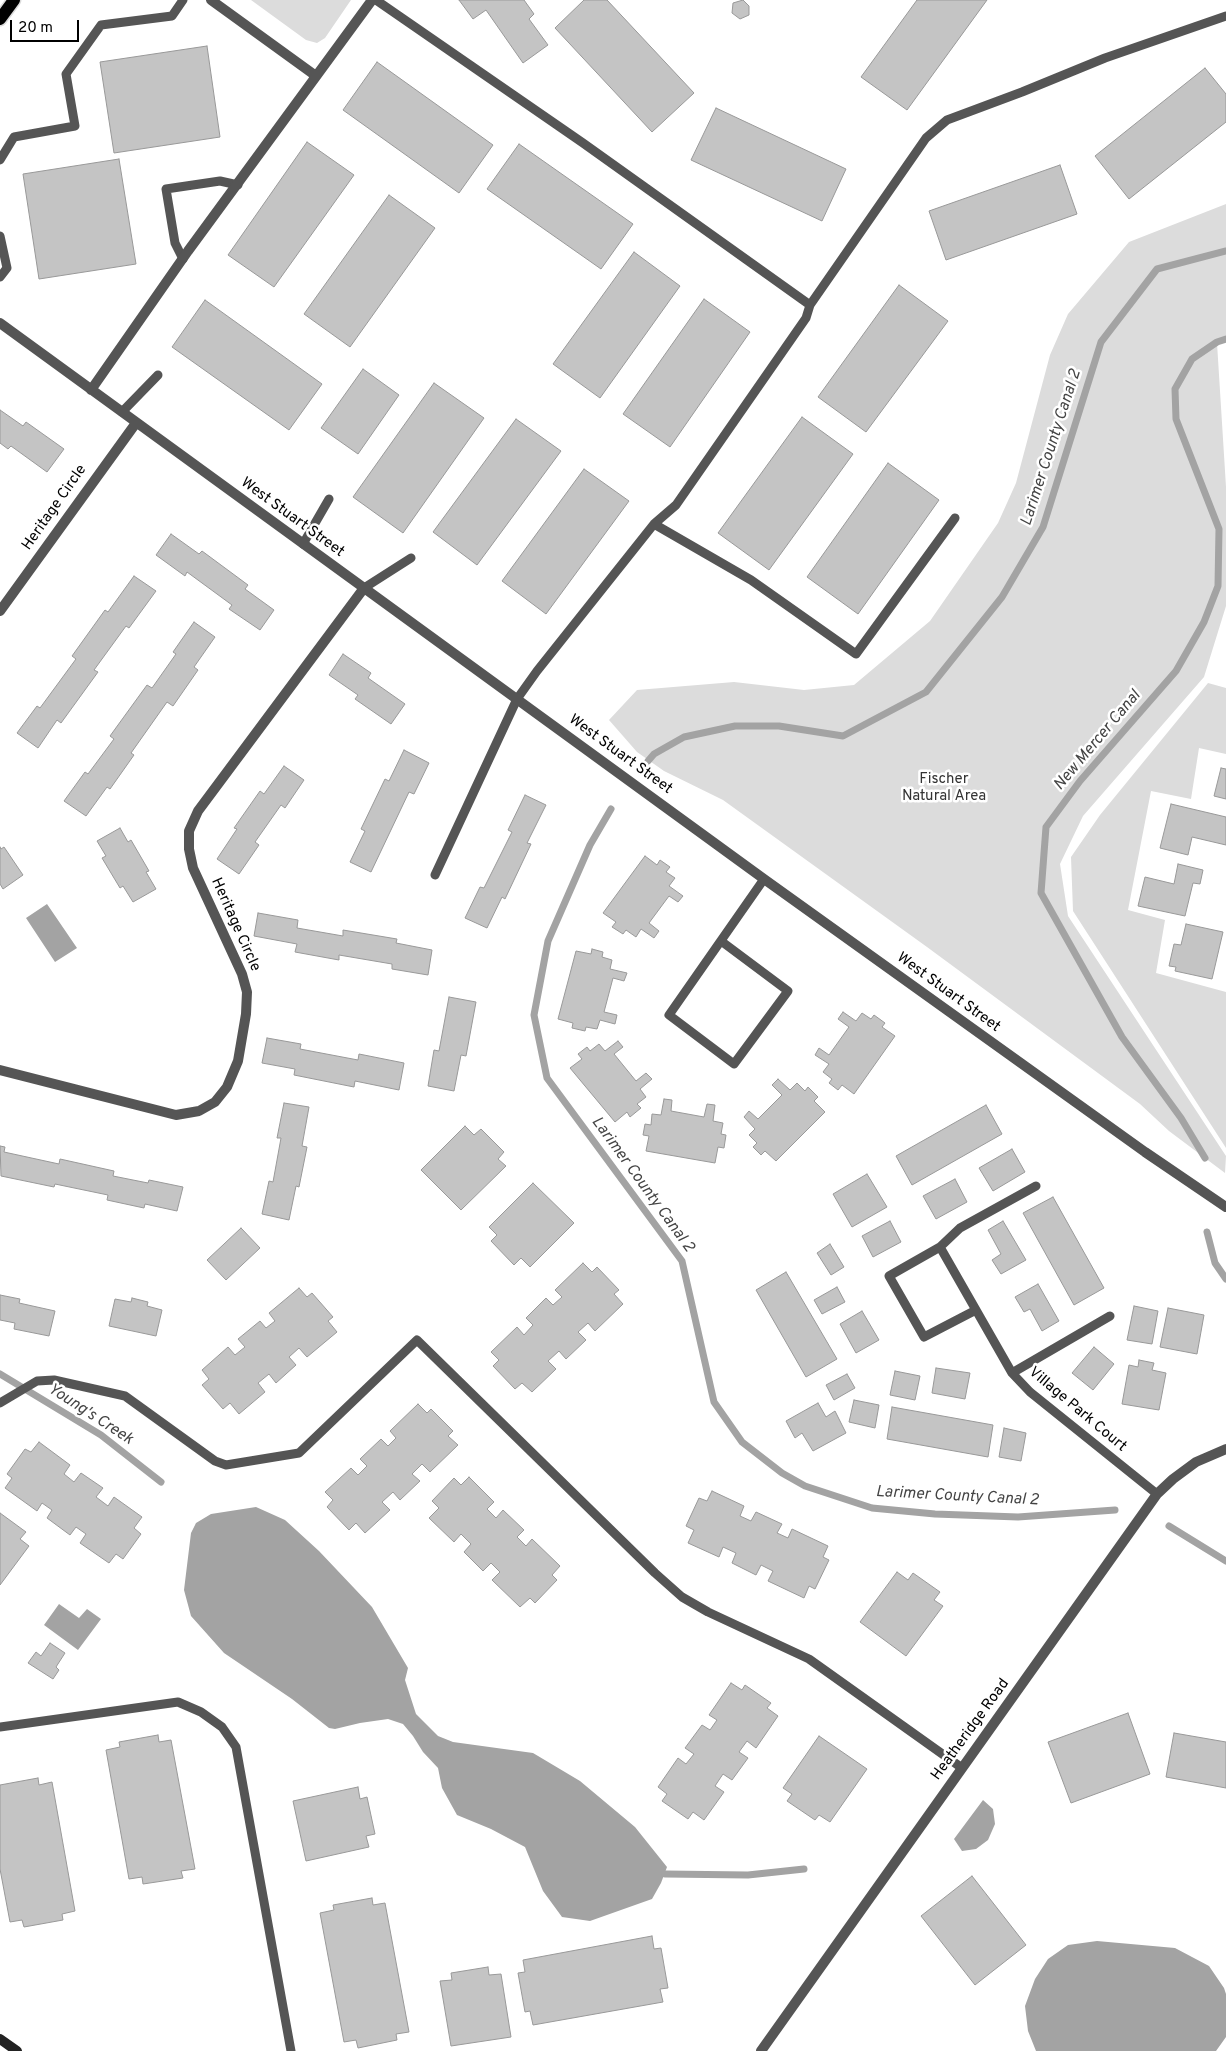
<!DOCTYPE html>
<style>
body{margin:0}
#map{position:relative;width:1226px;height:2051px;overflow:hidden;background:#fff;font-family:Overpass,sans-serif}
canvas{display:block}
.scale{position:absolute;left:10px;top:20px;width:69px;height:22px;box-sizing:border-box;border:2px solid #000;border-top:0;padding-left:6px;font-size:15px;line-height:18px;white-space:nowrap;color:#000;-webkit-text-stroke:4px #fff;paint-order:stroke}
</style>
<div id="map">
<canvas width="1226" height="2051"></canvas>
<div class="scale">20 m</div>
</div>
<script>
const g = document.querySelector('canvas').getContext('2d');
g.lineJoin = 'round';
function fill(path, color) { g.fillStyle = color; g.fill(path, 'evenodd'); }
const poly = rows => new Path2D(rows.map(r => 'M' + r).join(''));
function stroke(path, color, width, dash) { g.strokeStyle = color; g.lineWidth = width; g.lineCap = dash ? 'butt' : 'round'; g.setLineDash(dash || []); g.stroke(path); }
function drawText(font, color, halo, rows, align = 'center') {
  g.font = font + ' Overpass,sans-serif'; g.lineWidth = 5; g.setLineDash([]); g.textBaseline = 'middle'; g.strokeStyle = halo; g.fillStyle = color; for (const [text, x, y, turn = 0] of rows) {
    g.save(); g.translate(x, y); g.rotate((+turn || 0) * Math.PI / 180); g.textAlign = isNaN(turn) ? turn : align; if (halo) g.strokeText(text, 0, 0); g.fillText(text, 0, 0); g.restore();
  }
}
const green = poly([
 [251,0,351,0,325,38,317,43,306,40],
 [1226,204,1226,339,1217,343,1226,487,1226,606,1204,677,1083,816,1060,864,1068,916,1226,1156,1225,1173,1169,1131,1140,1104,927,947,723,800,664,771,637,752,609,720,637,690,734,682,804,690,854,685,930,621,998,523,1016,483,1050,355,1068,314,1129,242],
 [1208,683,1226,688,1226,754,1199,748,1191,799,1151,791,1128,910,1165,920,1156,973,1226,992,1226,1148,1073,911,1071,857,1100,815]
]);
const water = poly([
 [47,904,77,948,55,962,26,918],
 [256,1507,285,1520,319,1551,372,1607,408,1668,405,1680,416,1714,438,1736,453,1742,533,1753,580,1781,635,1827,667,1867,661,1883,652,1899,590,1921,562,1917,543,1891,525,1847,491,1829,457,1815,442,1788,438,1768,423,1752,413,1736,403,1724,388,1719,360,1723,335,1729,329,1728,292,1699,224,1653,191,1616,184,1590,191,1533,196,1523,211,1514],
 [59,1604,79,1618,87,1609,101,1619,78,1650,44,1625],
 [983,1800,993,1809,995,1824,988,1840,976,1849,962,1851,954,1839],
 [1097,1941,1175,1948,1209,1966,1224,1988,1226,1994,1226,2037,1216,2051,1036,2051,1028,2031,1025,2006,1035,1979,1048,1959,1068,1945]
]);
const stream = poly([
 [648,761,654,754,684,737,735,726,779,726,843,736,926,692,1002,597,1043,527,1101,342,1157,269,1226,251],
 [611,809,590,845,548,941,534,1015,547,1078,682,1261,714,1402,742,1442,782,1473,805,1486,872,1508,935,1514,1018,1517,1115,1510],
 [1205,1158,1181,1118,1122,1037,1041,893,1046,827,1080,781,1176,671,1204,622,1218,586,1219,529,1176,419,1175,389,1192,359,1217,342,1226,339],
 [1207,1232,1215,1263,1226,1279],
 [0,1374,101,1435,161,1482],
 [1169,1526,1226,1561],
 [665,1874,748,1875,804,1869]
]);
const building = poly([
 [459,0,524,0,534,14,529,19,548,45,523,63,486,10,473,19,459,0],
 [584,0,607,0,694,93,652,132,555,28,584,0],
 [743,0,749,6,749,15,740,19,732,13,733,3,743,0],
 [917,0,987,0,907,110,861,77,917,0],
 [207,46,220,137,114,153,100,62,207,46],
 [377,62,493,145,459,193,343,110,377,62],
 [1205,68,1226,94,1226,122,1129,199,1095,156,1205,68],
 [716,108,846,169,822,221,691,160,716,108],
 [307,142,354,175,274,287,228,255,307,142],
 [519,144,633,224,601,269,487,189,519,144],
 [119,159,136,264,39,279,23,174,119,159],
 [1060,165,1077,214,946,260,929,211,1060,165],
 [389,195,435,228,350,347,304,314,389,195],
 [634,252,680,286,600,398,553,364,634,252],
 [899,285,948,321,866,432,818,397,899,285],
 [704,299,750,332,670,447,623,414,704,299],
 [205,300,322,384,289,430,172,347,205,300],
 [363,369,399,395,358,454,321,428,363,369],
 [434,383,484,418,403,533,353,497,434,383],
 [0,410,23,426,26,422,64,449,47,472,11,446,8,449,0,443,0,410],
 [802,417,853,454,769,570,718,533,802,417],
 [516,419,561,451,477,565,433,532,516,419],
 [888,463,939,500,858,614,807,577,888,463],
 [584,469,629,501,546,614,502,581,584,469],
 [171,534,199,554,202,551,248,585,245,589,274,610,260,630,229,609,232,605,187,572,185,576,156,555,171,534],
 [134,576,156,591,129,628,126,626,94,670,98,672,61,723,57,720,38,748,17,733,37,706,40,708,76,659,72,656,105,610,108,612,134,576],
 [194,622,215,637,194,667,198,670,173,706,167,702,131,753,134,755,110,789,107,787,86,816,64,801,85,772,88,774,114,739,110,736,147,685,152,688,176,654,173,652,194,622],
 [343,654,371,673,368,678,405,704,391,724,355,699,358,695,329,675,343,654],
 [404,750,429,763,414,794,409,792,371,872,350,862,365,831,361,829,385,779,389,781,404,750],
 [284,766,304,780,285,808,281,805,255,842,259,845,239,874,217,859,237,829,234,828,260,791,264,794,284,766],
 [1221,768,1226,769,1226,799,1214,796,1221,768],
 [525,795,546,805,527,843,531,844,505,899,502,897,487,928,465,918,480,887,484,888,512,832,508,830,525,795],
 [1171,804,1226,817,1226,845,1192,837,1188,855,1160,848,1171,804],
 [120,828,128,842,131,840,149,871,146,872,156,889,133,902,123,886,120,888,102,858,106,856,97,841,120,828],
 [0,847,1,849,4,847,23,875,3,889,0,884,0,847],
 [645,856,657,865,660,860,670,867,666,872,675,878,669,886,683,896,678,902,669,896,649,923,659,931,654,938,641,929,636,937,626,930,623,934,612,927,616,922,603,913,645,856],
 [1178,864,1203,870,1200,884,1193,883,1185,916,1138,906,1145,877,1174,884,1178,864],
 [258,913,298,920,297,928,343,936,343,930,397,939,396,943,432,950,428,975,392,969,392,964,339,955,339,960,295,952,297,944,254,936,258,913],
 [1186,924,1223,932,1212,979,1175,971,1176,967,1169,966,1174,944,1181,945,1186,924],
 [592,949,603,952,602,957,612,960,610,969,627,973,624,981,613,978,604,1012,617,1015,615,1024,600,1020,597,1029,586,1027,585,1031,572,1028,573,1023,558,1019,576,951,591,954,592,949],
 [449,997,476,1002,466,1056,461,1055,454,1091,428,1086,434,1050,439,1051,449,997],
 [843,1012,856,1021,862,1013,871,1019,874,1015,885,1023,882,1027,895,1036,854,1094,842,1085,838,1090,829,1083,832,1079,823,1072,829,1064,815,1055,819,1048,829,1055,849,1027,838,1019,843,1012],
 [267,1038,301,1044,300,1049,358,1060,359,1054,404,1063,399,1090,355,1081,354,1087,294,1075,295,1069,262,1063,267,1038],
 [618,1041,623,1047,614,1054,636,1081,646,1073,652,1079,640,1089,646,1097,637,1104,641,1108,630,1117,627,1112,615,1122,570,1068,582,1059,578,1054,587,1047,590,1051,599,1044,605,1051,618,1041],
 [778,1079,790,1090,797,1083,805,1091,808,1087,818,1097,814,1101,825,1112,776,1161,765,1151,761,1155,753,1147,757,1143,749,1135,755,1129,744,1117,749,1111,758,1119,782,1095,772,1085,778,1079],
 [664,1099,672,1100,671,1111,704,1117,707,1104,715,1105,713,1121,723,1123,721,1134,726,1135,724,1148,718,1147,715,1163,646,1151,649,1136,643,1135,645,1124,651,1125,652,1114,661,1115,664,1099],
 [284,1103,309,1107,302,1146,307,1147,299,1187,296,1186,289,1220,262,1214,269,1181,273,1182,281,1138,277,1138,284,1103],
 [986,1105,1002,1134,912,1185,896,1156,986,1105],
 [465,1126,474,1135,481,1129,504,1152,498,1159,506,1166,461,1210,421,1170,465,1126],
 [0,1146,5,1147,4,1152,59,1164,60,1159,114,1171,113,1176,148,1183,149,1180,183,1187,177,1211,145,1204,144,1208,107,1200,108,1195,55,1184,54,1187,1,1176,0,1146],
 [1012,1149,1025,1172,993,1191,979,1168,1012,1149],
 [867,1174,887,1207,852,1227,833,1194,867,1174],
 [955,1179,967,1202,936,1219,923,1196,955,1179],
 [533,1183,574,1223,530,1267,521,1258,514,1265,491,1241,497,1235,489,1227,533,1183],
 [1053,1197,1104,1288,1074,1305,1023,1213,1053,1197],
 [890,1221,901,1242,873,1257,862,1236,890,1221],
 [1003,1221,1026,1260,1001,1274,992,1260,1001,1254,988,1230,1003,1221],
 [241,1228,260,1248,226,1280,207,1260,241,1228],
 [830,1244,844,1267,831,1275,817,1253,830,1244],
 [583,1263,592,1272,597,1267,619,1290,614,1294,623,1304,595,1331,588,1323,578,1332,586,1340,566,1359,559,1351,548,1361,556,1369,532,1392,522,1383,515,1389,493,1366,499,1360,491,1352,517,1327,524,1335,533,1325,526,1318,546,1298,553,1305,562,1297,555,1290,583,1263],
 [786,1272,837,1359,806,1377,756,1290,786,1272],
 [1038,1284,1059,1321,1042,1331,1030,1309,1024,1312,1015,1297,1038,1284],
 [837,1287,845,1302,822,1314,814,1300,837,1287],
 [299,1288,307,1297,312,1293,333,1317,328,1321,337,1332,307,1357,299,1348,289,1357,296,1365,276,1383,269,1374,258,1383,265,1392,239,1414,230,1403,223,1409,202,1385,209,1379,202,1370,228,1347,235,1355,245,1347,238,1339,260,1321,266,1328,275,1321,269,1313,299,1288],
 [0,1295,20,1299,19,1303,55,1311,49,1336,14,1329,15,1323,0,1320,0,1295],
 [132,1298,148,1302,147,1306,162,1310,156,1336,109,1326,115,1299,131,1302,132,1298],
 [1134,1306,1158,1311,1152,1344,1127,1340,1134,1306],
 [1168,1308,1204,1315,1197,1354,1160,1347,1168,1308],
 [862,1311,879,1340,856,1353,840,1324,862,1311],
 [1094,1347,1114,1364,1093,1390,1072,1373,1094,1347],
 [1139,1360,1154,1363,1152,1370,1166,1373,1159,1410,1122,1404,1129,1365,1138,1367,1139,1360],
 [936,1368,970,1373,965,1399,932,1393,936,1368],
 [895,1371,920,1376,915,1400,890,1395,895,1371],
 [847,1374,855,1388,834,1400,826,1385,847,1374],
 [854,1400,879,1405,875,1428,849,1422,854,1400],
 [818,1403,826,1417,835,1411,846,1433,813,1451,802,1433,795,1438,786,1421,818,1403],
 [418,1404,427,1413,431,1409,453,1431,448,1436,458,1445,430,1472,422,1464,412,1474,420,1481,400,1500,393,1492,382,1502,390,1510,365,1533,356,1523,349,1530,327,1507,333,1500,325,1492,351,1468,358,1475,367,1466,360,1459,381,1439,388,1446,396,1438,390,1431,418,1404],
 [892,1407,993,1425,988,1457,887,1439,892,1407],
 [1004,1428,1026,1433,1021,1461,999,1457,1004,1428],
 [39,1442,70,1465,64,1474,74,1482,81,1473,103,1488,96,1497,108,1506,114,1497,142,1517,134,1528,141,1534,123,1559,116,1554,109,1563,80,1543,86,1534,76,1527,70,1535,47,1518,52,1510,42,1503,37,1511,5,1488,12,1478,7,1474,25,1449,31,1452,39,1442],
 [469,1477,494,1502,487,1509,496,1518,503,1510,524,1530,517,1537,526,1546,532,1539,560,1566,552,1575,557,1580,535,1603,530,1598,520,1607,492,1580,500,1572,491,1563,483,1571,464,1552,471,1544,461,1534,454,1542,429,1518,439,1508,432,1501,454,1478,461,1485,469,1477],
 [712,1491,744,1506,740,1516,751,1521,756,1512,782,1524,777,1533,788,1538,792,1529,828,1546,823,1557,829,1560,815,1589,809,1586,804,1598,768,1581,773,1571,761,1565,756,1575,732,1563,736,1553,723,1547,719,1557,688,1543,694,1530,686,1526,699,1498,707,1501,712,1491],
 [0,1513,26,1532,20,1539,29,1546,0,1585,0,1513],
 [897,1572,908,1580,913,1573,940,1592,934,1600,943,1606,906,1656,860,1622,897,1572],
 [50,1643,65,1653,56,1667,59,1670,53,1679,28,1663,36,1652,41,1656,50,1643],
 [731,1683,742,1690,745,1685,771,1703,767,1708,778,1716,756,1748,747,1741,739,1752,748,1758,732,1780,723,1774,715,1786,724,1792,704,1820,693,1812,688,1819,662,1801,667,1794,658,1787,678,1758,686,1764,694,1754,685,1748,702,1725,710,1730,717,1720,709,1715,731,1683],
 [1128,1713,1150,1774,1071,1803,1048,1742,1128,1713],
 [1174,1733,1226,1742,1226,1788,1166,1777,1174,1733],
 [158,1735,159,1742,171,1740,195,1869,181,1871,183,1878,143,1884,142,1877,129,1879,106,1750,120,1747,119,1742,158,1735],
 [819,1736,867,1769,830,1822,819,1815,815,1820,787,1801,792,1794,783,1788,819,1736],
 [38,1778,39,1785,52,1782,75,1911,62,1914,63,1920,24,1927,22,1920,10,1922,0,1869,0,1785,38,1778],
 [358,1787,360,1799,367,1797,375,1834,366,1836,369,1847,306,1861,293,1801,358,1787],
 [972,1876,1026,1945,975,1985,921,1916,972,1876],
 [372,1898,373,1905,385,1903,409,2032,396,2034,397,2040,358,2048,356,2040,344,2042,320,1913,334,1910,333,1905,372,1898],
 [652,1936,654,1949,661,1948,668,1988,660,1989,663,2002,533,2025,530,2011,525,2012,518,1973,525,1972,523,1960,652,1936],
 [488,1967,489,1975,501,1974,511,2037,451,2046,440,1981,452,1980,451,1973,488,1967]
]);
const lane = poly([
 [376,0,583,143,810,305],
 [0,160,14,137,75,126,66,74,101,25,172,16,183,0],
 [0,236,7,268,0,277],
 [183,259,175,243,166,189,220,181,238,185],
 [122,412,158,375],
 [654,524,751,580,856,654,955,518],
 [303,544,329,499],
 [364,588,411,558],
 [435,875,517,699,537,671,654,524,676,505,806,318,810,305,926,138,947,120,1022,92,1105,58,1226,16],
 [721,941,788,991,734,1064,669,1015,764,879],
 [940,1247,960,1228,1036,1186],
 [976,1310,924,1337,889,1276,940,1247,1012,1373,1030,1392,1157,1494],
 [1012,1373,1110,1316],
 [0,1403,37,1381,54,1380,125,1396,215,1461,226,1465,299,1453,417,1340,655,1573,682,1597,708,1612,809,1659,962,1768],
 [0,1727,178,1702,201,1712,222,1727,236,1747,291,2051]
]);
const street = poly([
 [211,0,316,76],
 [0,323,764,879,1145,1152,1226,1207],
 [91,390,188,251,372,0],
 [0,611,136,423],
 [0,1070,176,1115,199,1111,215,1102,227,1087,238,1061,246,1014,247,992,242,974,193,868,189,849,189,831,198,811,364,588],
 [761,2051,1157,1494,1173,1479,1196,1462,1226,1449]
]);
const secondary = poly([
 [0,2039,17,2051]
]);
const primary = poly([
 [0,19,14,0]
]);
const streetNames = [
 ["Heritage Circle",55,508,-55],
 ["West Stuart Street",292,518,36],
 ["West Stuart Street",620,755,36],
 ["Heritage Circle",235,925,66],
 ["West Stuart Street",948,993,36],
 ["Village Park Court",1077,1410,40],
 ["Heatheridge Road",971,1730,-54]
];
const parkNames = [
 ["Fischer",944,780],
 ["Natural Area",944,797]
];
const waterNames = [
 ["Larimer County Canal 2",1052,448,-72],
 ["New Mercer Canal",1098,741,-50],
 ["Larimer County Canal 2",642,1185,54],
 ["Young's Creek",90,1415,33],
 ["Larimer County Canal 2",957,1497,3]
];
fill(green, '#dcdcdc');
fill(water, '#a3a3a3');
stroke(stream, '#a3a3a3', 7);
fill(building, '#c4c4c4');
stroke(building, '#999', 1);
stroke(primary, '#dbdbdb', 15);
stroke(lane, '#555', 9);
stroke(street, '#555', 10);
stroke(secondary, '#222', 10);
stroke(primary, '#000', 12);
drawText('15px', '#000', '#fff', streetNames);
drawText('15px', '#333', '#fff', parkNames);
drawText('italic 16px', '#444', '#fff', waterNames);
</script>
